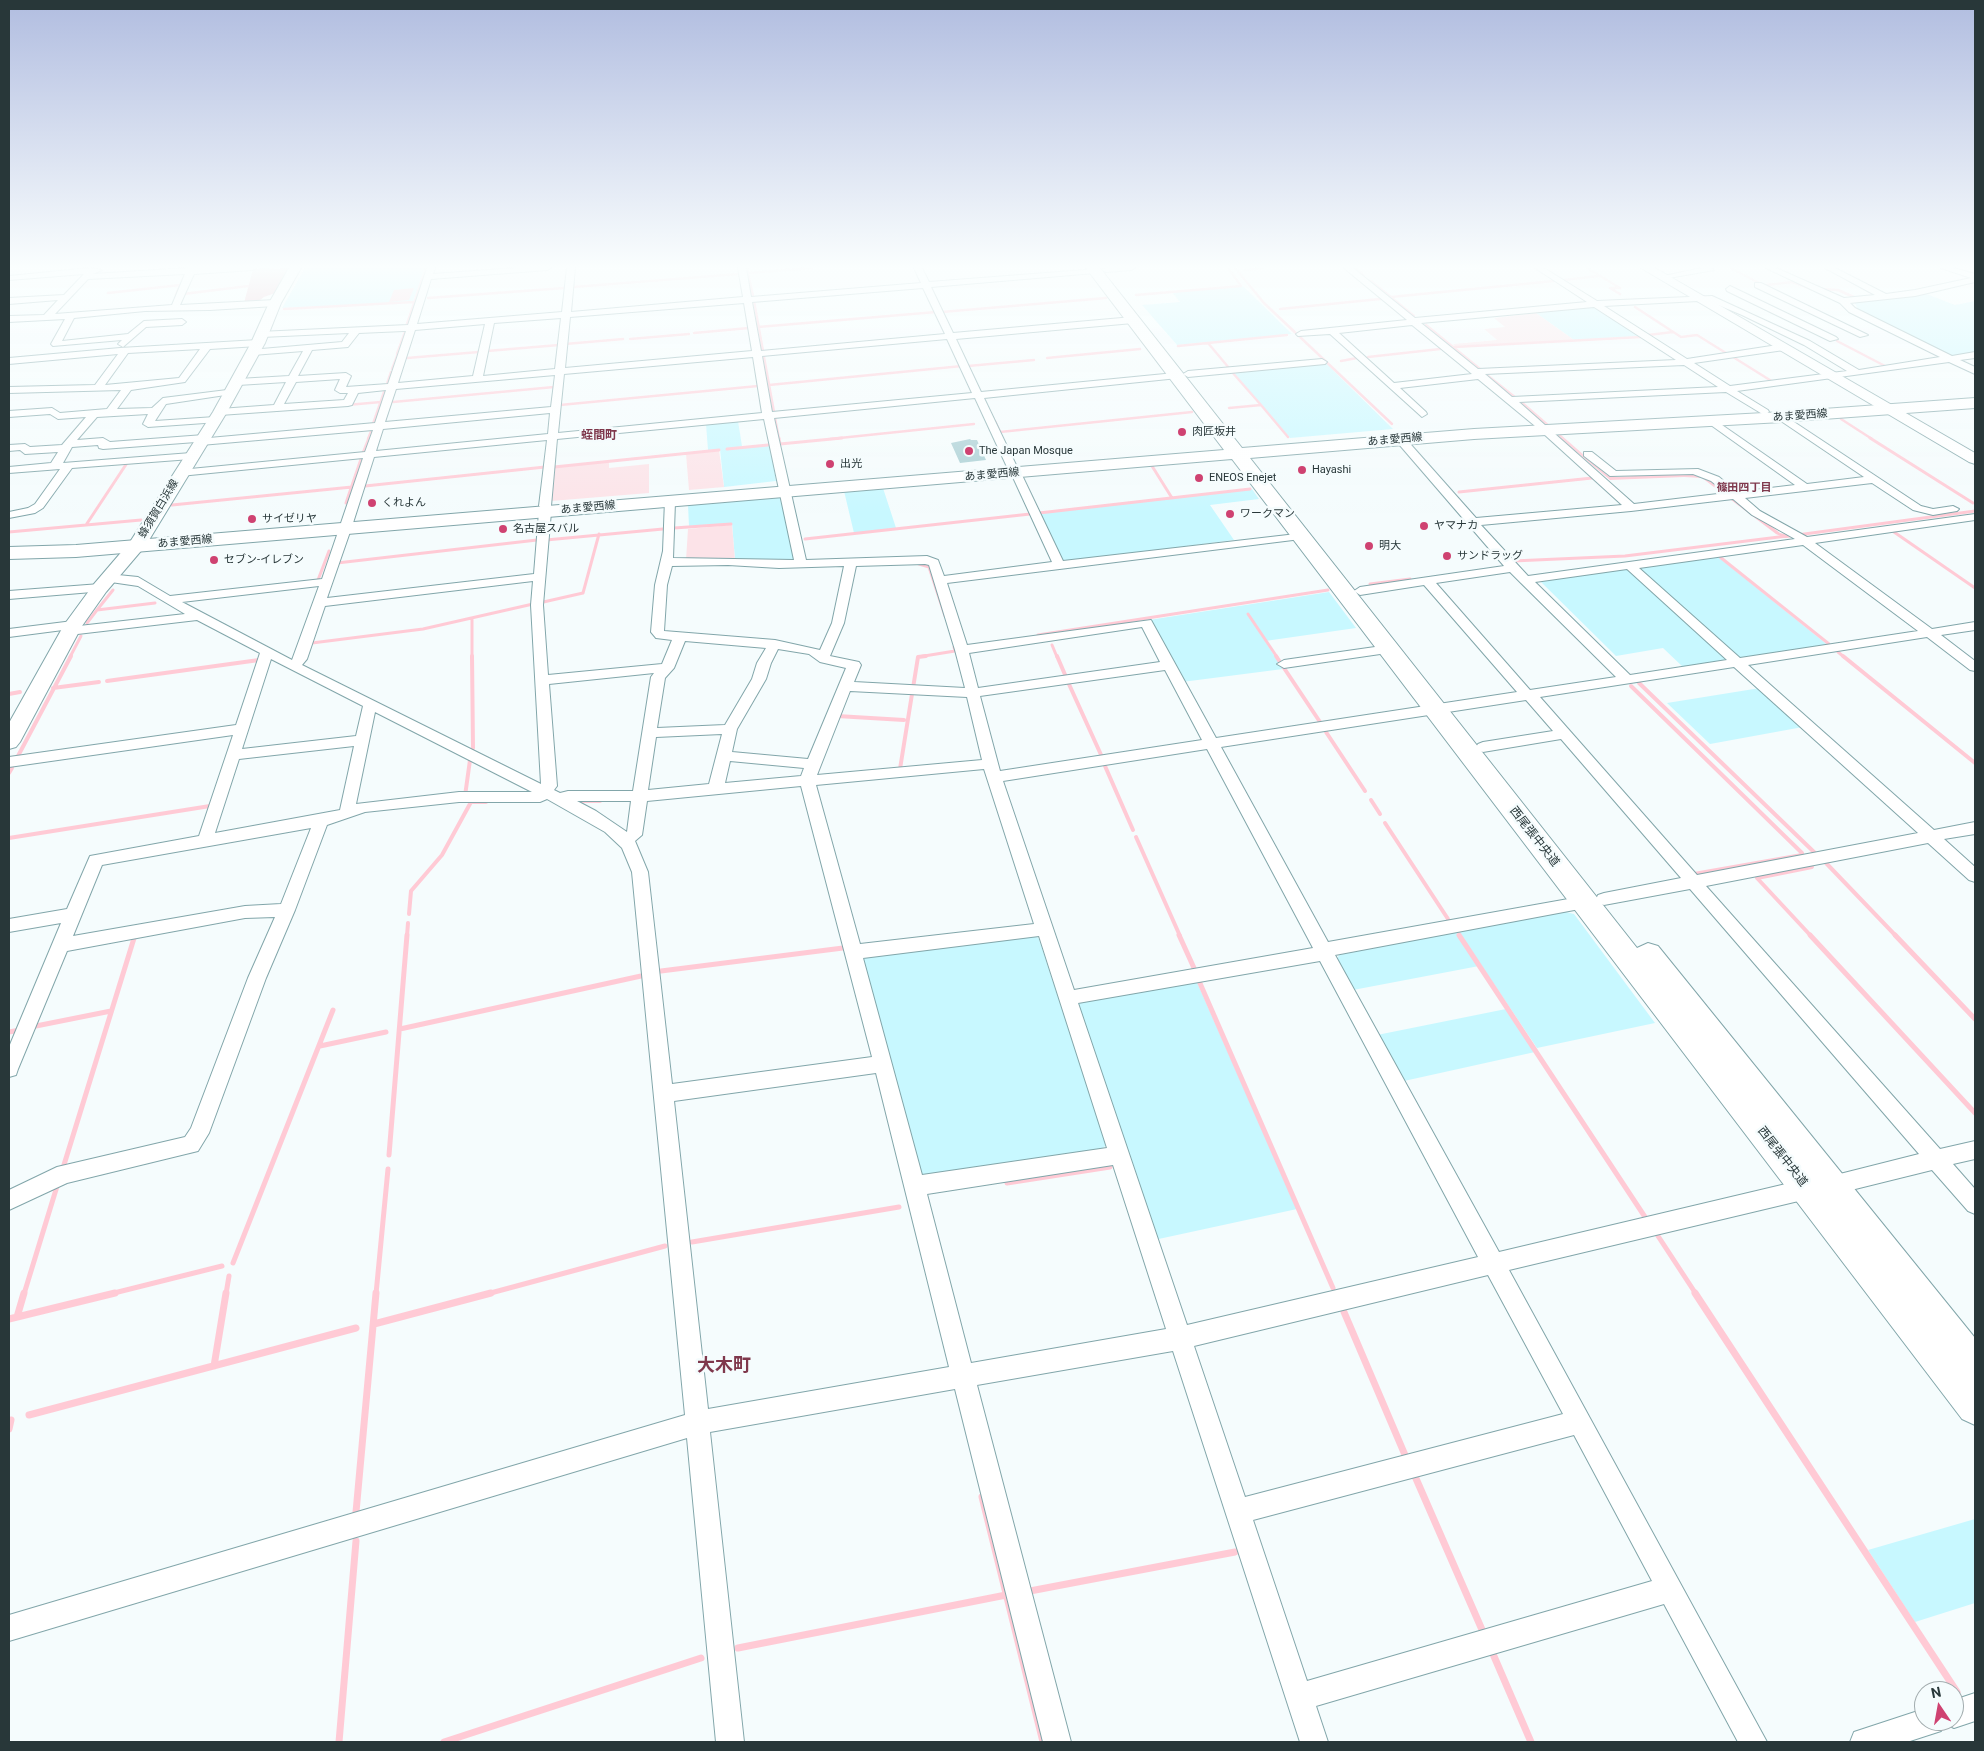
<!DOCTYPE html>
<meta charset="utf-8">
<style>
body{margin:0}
#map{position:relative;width:1984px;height:1751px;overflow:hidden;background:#f5fcfd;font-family:Roboto,sans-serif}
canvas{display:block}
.frame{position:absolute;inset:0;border:10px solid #283739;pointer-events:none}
.north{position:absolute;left:1914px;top:1681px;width:50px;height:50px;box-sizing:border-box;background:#f5fcfd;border:1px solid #a3adaf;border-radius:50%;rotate:348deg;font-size:14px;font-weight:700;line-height:20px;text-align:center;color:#283739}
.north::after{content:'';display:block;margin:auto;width:18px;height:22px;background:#cf4271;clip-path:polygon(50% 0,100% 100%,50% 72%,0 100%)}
</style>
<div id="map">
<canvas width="1984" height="1751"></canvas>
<div class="frame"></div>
<div class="north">N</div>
</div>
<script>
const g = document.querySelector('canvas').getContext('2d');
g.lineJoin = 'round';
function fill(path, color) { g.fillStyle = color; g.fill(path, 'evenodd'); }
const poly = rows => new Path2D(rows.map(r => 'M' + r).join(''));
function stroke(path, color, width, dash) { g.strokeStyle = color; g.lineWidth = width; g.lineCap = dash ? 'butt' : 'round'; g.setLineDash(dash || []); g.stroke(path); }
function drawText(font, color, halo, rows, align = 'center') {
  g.font = font + ' Roboto,"Noto Sans JP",sans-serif'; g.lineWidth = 5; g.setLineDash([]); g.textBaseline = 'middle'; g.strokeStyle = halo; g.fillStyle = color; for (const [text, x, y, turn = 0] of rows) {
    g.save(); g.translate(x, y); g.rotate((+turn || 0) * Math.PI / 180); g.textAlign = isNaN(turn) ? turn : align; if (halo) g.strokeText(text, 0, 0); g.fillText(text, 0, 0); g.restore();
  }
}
const built = poly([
 [305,268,425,268,413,302,282,308],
 [1243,286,1292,334,1177,345,1142,305,1180,302,1172,292],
 [1924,293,1955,305,1975,301,1975,353,1953,357,1858,309,1854,302],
 [1596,307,1641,336,1574,340,1536,313],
 [1325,362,1341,378,1393,429,1290,438,1232,371],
 [738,421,742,446,727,450,770,445,776,481,724,487,720,449,708,450,706,424],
 [883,488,896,528,854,533,844,491],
 [1252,489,1259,499,1210,505,1234,540,1062,562,1038,514],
 [778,497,783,499,794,561,735,560,732,523,689,526,688,505],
 [1717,556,1829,646,1742,659,1734,656,1637,567],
 [1629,569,1725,658,1724,661,1683,667,1663,648,1616,656,1540,581],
 [1329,592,1356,628,1265,641,1283,669,1182,682,1149,620],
 [1760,688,1803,727,1710,744,1667,703],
 [1566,912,1574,914,1655,1023,1537,1048,1459,932],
 [1456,932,1479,966,1353,990,1336,961,1339,955],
 [1034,934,1039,939,1106,1145,1100,1151,927,1176,919,1172,863,960,868,956],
 [1196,980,1297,1209,1154,1240,1078,1004,1080,1002],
 [1506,1009,1535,1052,1404,1081,1377,1035],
 [1975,1519,1975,1603,1915,1622,1868,1550]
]);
const green = poly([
 [1536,313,1574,340,1455,346,1453,344,1497,340,1484,329,1505,327,1494,318],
 [719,450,724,487,689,490,686,454],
 [609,462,609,468,649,464,649,493,551,501,552,467],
 [732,525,735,560,686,560,688,529]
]);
const forest = poly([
 [290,268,275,293,264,297,260,300,261,301,244,303,253,269]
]);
const water = poly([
 [414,288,409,300,389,302,394,290],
 [1522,401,1607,475,1617,477,1688,473,1704,475,1780,533,1796,537,1785,538,1776,534,1702,478,1684,477,1610,480,1517,402]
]);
const streamFar4 = poly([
 [747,268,753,296],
 [1235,268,1264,303,1392,424],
 [1355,268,1364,276],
 [1587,268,1620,288,1610,288,1620,294],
 [1731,268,1759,283],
 [1245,270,1263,268],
 [748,273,812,268],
 [1563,280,1599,276],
 [1371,281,1414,316],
 [1767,285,1792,282,1814,290],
 [573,287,739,274],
 [1820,289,1838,290,1856,298],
 [108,293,180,285,176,295],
 [183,294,248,286],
 [1136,295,1241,286,1228,268],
 [1391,297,1554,281],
 [428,298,564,288],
 [754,301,763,351],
 [1635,307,1681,337,1697,335,1726,353],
 [284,309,414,302],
 [1280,309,1380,299],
 [942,312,1106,298],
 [1426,325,1480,369],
 [406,327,426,268],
 [758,327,936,312],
 [694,333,749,328],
 [1648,335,1673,332],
 [630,339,689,334],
 [1837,341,1887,367],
 [1208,343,1229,368],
 [565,344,623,339],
 [1178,346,1287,335],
 [1454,347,1641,337],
 [487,351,559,345],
 [397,354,406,329],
 [764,357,774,412],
 [1368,357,1440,349],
 [1733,357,1773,382],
 [407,358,479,352],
 [1047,358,1140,349],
 [1341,361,1357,358],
 [968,366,1034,360],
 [392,369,397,356],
 [1232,372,1261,405],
 [1487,375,1516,398],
 [769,385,962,366],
 [386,387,391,372],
 [560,400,560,405,758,386],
 [393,402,554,387],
 [347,405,381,402],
 [1229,408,1261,405,1288,437],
 [775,418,779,439],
 [1841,419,1872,439],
 [995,421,1000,432,1192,412],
 [373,424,385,389],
 [368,439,372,429],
 [830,439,974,424]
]);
const streamFar3 = poly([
 [779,438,780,444,842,438],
 [1870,438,1973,503],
 [727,449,768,445],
 [363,453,369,438],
 [1152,466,1172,498],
 [554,467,719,450],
 [365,486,545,467],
 [1459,492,1592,478],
 [346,503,361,459],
 [172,505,352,487],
 [1039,513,1250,489],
 [86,525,127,463],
 [674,528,731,524],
 [9,532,141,520],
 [1894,532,1975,588],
 [1797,535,1975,511],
 [805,539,1030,514],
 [546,540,663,529],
 [1509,557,1513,561,1625,556,1787,536],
 [1720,557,1829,644],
 [337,563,537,540],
 [919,564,929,567,945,616],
 [318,580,329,551],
 [1370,584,1410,579],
 [539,603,583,593,599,534],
 [97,610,113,590],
 [1248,614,1277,657],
 [472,618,472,657],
 [87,623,97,610,155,603],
 [1038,635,1328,590],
 [312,643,423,629,533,604],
 [1052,645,1057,657],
 [1838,652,1844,657],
 [70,657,81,636],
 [918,657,955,651,954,647]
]);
const streamFar2 = poly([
 [472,656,473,748],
 [1057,656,1066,677],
 [1276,656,1320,722],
 [1843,656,1975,763],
 [107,681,259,660],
 [1068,682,1102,757],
 [1639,683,1815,853],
 [1631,686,1802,853,1802,855,1694,874],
 [53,688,99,682],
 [913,688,918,657,926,656],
 [9,694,20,692],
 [837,716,904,720],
 [1326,732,1365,791],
 [18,756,71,656],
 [1105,766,1133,830],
 [900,769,912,694],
 [9,773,12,768],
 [465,796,470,760],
 [1371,800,1380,814],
 [581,801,600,801],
 [1385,823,1448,919],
 [1136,837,1180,936],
 [9,838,210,806],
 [1826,863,1896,936],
 [409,914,411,891,442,855,471,802,486,802],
 [407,936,408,923],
 [1811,936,1757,878,1812,867]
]);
const streamFar1 = poly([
 [1179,935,1194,968],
 [1459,935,1645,1217],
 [1810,935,1975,1113],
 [1895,935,1975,1019],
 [661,971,843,948],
 [1199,981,1333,1288],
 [31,1027,111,1011],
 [400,1029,641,976],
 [9,1032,20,1030],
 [320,1046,386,1032],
 [389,1155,407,935],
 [63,1168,135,935],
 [1007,1183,1110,1167],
 [1658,1236,1696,1294],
 [692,1242,899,1207],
 [233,1263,333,1010],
 [24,1294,58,1183],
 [110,1294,222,1266],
 [226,1294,229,1276],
 [376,1294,388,1169],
 [487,1294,665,1246]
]);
const stream = poly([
 [1695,1293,1957,1692],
 [1344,1312,1405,1455],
 [17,1317,24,1293],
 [9,1319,115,1293],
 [374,1324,491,1293],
 [214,1366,226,1293],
 [29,1415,356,1328],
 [9,1429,11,1420],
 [1414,1474,1483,1632],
 [982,1497,1043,1742],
 [356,1512,376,1293],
 [1030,1591,1235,1552],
 [738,1648,1006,1595],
 [1493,1654,1531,1742],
 [339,1742,356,1541],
 [444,1742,701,1658]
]);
const building = poly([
 [970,439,971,440,977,440,986,460,960,463,951,443]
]);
const street = poly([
 [90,268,102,270,93,274,188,268,256,268,252,270,194,274,180,305,275,300,279,303,275,306,210,310,145,311,74,318,62,341,128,334,144,321,182,319,186,322,182,325,146,327,123,347,118,344,122,340,53,346,51,344,65,319,9,322,9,316,44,315,58,300,9,304,9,298,64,295,84,274,9,280,9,276,90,268],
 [185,274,172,305,55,314,88,279,185,274],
 [427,268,435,268,433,274,516,268,551,268,547,270,431,279,417,324,562,312,567,268,575,268,571,312,743,297,738,268,746,268,751,297,921,283,914,268,922,268,929,282,1098,269,1098,273,1095,273,931,287,953,333,1133,317,1137,320,1133,323,956,339,981,392,1175,373,1180,376,1178,378,984,398,1017,467,1012,470,1007,467,975,398,774,418,806,560,927,556,938,560,944,576,1052,562,1011,473,1016,470,1021,473,1063,561,1305,533,1307,535,1301,539,947,583,967,645,1151,620,1216,738,1517,692,1424,585,1360,595,1354,591,1360,587,1504,566,1397,442,1397,438,1405,438,1476,518,1622,505,1535,426,1478,379,1400,388,1426,412,1427,414,1422,417,1330,334,1298,336,1296,334,1301,331,1407,320,1344,268,1353,268,1415,318,1587,302,1535,268,1544,268,1597,301,1712,296,1810,341,1859,370,1940,357,1849,312,1840,303,1766,268,1776,268,1844,298,1875,295,1825,268,1835,268,1886,294,1915,290,1971,278,1941,268,1953,268,1975,274,1975,282,1915,296,1850,303,1855,308,1952,356,1975,352,1975,358,1960,360,1975,367,1975,374,1949,362,1737,391,1768,410,1769,412,1764,415,1726,392,1519,402,1634,504,1726,493,1711,481,1693,474,1610,476,1584,456,1584,452,1592,452,1616,471,1698,469,1719,477,1737,492,1795,485,1708,423,1708,419,1712,418,1807,484,1864,477,1778,419,1777,417,1782,414,1921,506,1933,509,1953,506,1959,509,1957,511,1933,515,1913,510,1872,483,1745,498,1760,511,1807,537,1975,514,1975,520,1815,543,1932,629,1975,622,1975,630,1941,635,1975,661,1975,671,1970,670,1927,637,1748,665,1934,830,1975,822,1975,834,1944,839,1975,867,1975,882,1969,880,1928,843,1706,886,1940,1149,1975,1141,1975,1159,1953,1164,1975,1189,1975,1214,1968,1211,1932,1170,1831,1195,1824,1192,1821,1185,1824,1178,1919,1154,1690,889,1604,905,1598,903,1596,899,1598,895,1604,893,1681,878,1561,739,1483,752,1478,750,1476,747,1478,744,1483,742,1553,731,1526,700,1221,747,1328,942,1585,896,1591,898,1593,902,1591,906,1585,908,1335,955,1499,1252,1807,1179,1814,1182,1817,1189,1814,1196,1807,1199,1509,1270,1767,1742,1738,1742,1664,1604,1316,1706,1328,1742,1300,1742,1173,1351,977,1385,1071,1742,1043,1742,955,1389,710,1432,744,1742,716,1742,687,1438,9,1641,9,1615,685,1415,632,872,622,848,605,832,547,799,540,802,459,802,365,812,327,825,295,910,266,978,209,1133,198,1151,67,1183,9,1210,9,1190,57,1167,185,1137,191,1128,248,978,275,917,245,918,67,951,18,1069,16,1075,9,1077,9,1047,61,923,9,932,9,919,67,909,90,856,199,836,233,735,9,767,9,757,236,725,260,653,197,620,69,635,64,634,63,630,9,637,9,629,73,621,78,622,79,626,185,614,138,586,104,581,102,578,108,574,138,577,170,596,322,579,339,529,344,526,341,523,363,458,180,476,175,473,180,470,365,452,373,430,201,445,196,442,103,449,99,448,98,445,72,447,63,463,191,453,196,456,191,459,72,468,43,508,35,513,9,518,9,512,28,508,35,504,60,469,9,473,9,467,51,463,58,452,25,454,20,450,9,451,9,445,25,444,30,447,62,445,86,417,58,419,50,414,9,417,9,411,52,408,60,413,107,409,121,390,9,393,9,387,95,385,118,354,9,364,9,358,120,348,258,340,263,343,258,346,210,349,185,382,131,390,117,409,152,408,163,398,235,389,237,391,232,394,166,404,155,421,215,417,219,418,219,422,148,427,143,424,148,414,97,417,77,440,103,438,110,442,204,435,209,438,375,423,386,390,358,393,352,405,348,406,220,415,215,412,220,409,274,405,286,382,238,385,233,382,238,379,289,376,303,351,253,355,250,354,250,350,342,342,349,333,262,337,259,336,259,332,408,325,427,268],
 [923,288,945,334,761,351,752,302,923,288],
 [1698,301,1711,302,1742,315,1804,345,1847,371,1730,386,1694,363,1784,350,1789,347,1784,344,1687,359,1604,306,1698,301],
 [744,303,752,351,565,368,570,317,744,303],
 [1594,307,1676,360,1478,369,1421,323,1594,307],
 [561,318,555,369,483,376,494,323,561,318],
 [485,324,473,376,398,383,415,330,485,324],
 [1412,325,1472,374,1394,383,1339,333,1412,325],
 [404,331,406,331,388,384,346,387,351,376,346,373,298,376,312,350,348,347,359,333,404,331],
 [947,339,972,393,772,412,762,356,947,339],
 [200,349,179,378,105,385,128,353,200,349],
 [753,357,762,413,558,433,564,374,753,357],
 [1684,365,1718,387,1512,397,1485,374,1684,365],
 [555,375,551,407,385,422,396,389,555,375],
 [340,379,335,390,340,393,348,393,344,400,284,404,296,382,340,379],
 [550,413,548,434,376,451,383,429,550,413],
 [764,419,794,560,673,558,675,502,673,500,665,500,663,551,655,585,651,632,656,638,672,640,662,664,548,675,543,605,551,512,547,509,551,506,557,439,764,419],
 [547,440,539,506,543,509,539,512,534,574,327,598,351,529,348,526,353,523,374,457,547,440],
 [1733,499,1752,515,1795,539,1528,576,1481,525,1631,511,1733,499],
 [1803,545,1918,631,1740,658,1639,568,1803,545],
 [925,564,929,565,955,650,965,688,854,682,861,665,859,662,830,656,844,623,856,566,925,564],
 [728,565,779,568,844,566,832,623,820,650,775,640,664,631,667,585,672,566,728,565],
 [1627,569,1727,660,1630,675,1535,582,1627,569],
 [1510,572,1521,583,1616,677,1530,690,1436,583,1510,572],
 [533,581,531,605,541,784,302,665,307,659,325,606,533,581],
 [319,586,292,660,182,602,319,586],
 [1142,627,1160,662,978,688,969,653,1142,627],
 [685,641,766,648,757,663,752,679,725,725,657,728,665,678,674,668,685,641],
 [778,649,809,654,820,662,846,668,808,759,732,752,737,729,766,679,771,663,778,649],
 [271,659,363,706,356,736,242,749,271,659],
 [1734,667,1918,833,1697,875,1540,697,1734,667],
 [1165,670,1202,740,1000,771,980,696,1165,670],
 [654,673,651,677,633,791,568,791,560,793,554,790,557,786,549,684,654,673],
 [850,691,967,697,982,760,817,775,850,691],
 [375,712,532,792,459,792,356,804,375,712],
 [722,734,709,784,648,790,656,737,722,734],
 [354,746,340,810,215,833,239,759,354,746],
 [1207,749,1313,948,1074,990,1003,781,1207,749],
 [730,761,804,768,801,776,725,783,730,761],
 [984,769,1034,924,860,944,816,785,984,769],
 [801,786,872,1057,672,1084,648,872,635,841,642,835,647,801,801,786],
 [577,801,631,801,627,832,596,811,577,801],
 [311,828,281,904,245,906,73,936,102,865,311,828],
 [1039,936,1107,1148,922,1175,863,958,1039,936],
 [1320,961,1478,1257,1187,1325,1078,1003,1320,961],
 [876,1073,949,1367,708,1409,674,1101,876,1073],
 [1113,1165,1166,1329,971,1363,927,1194,1113,1165],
 [1488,1275,1563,1414,1245,1497,1194,1346,1488,1275],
 [1574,1435,1652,1581,1307,1681,1253,1520,1574,1435],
 [1105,268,1135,268,1131,270,1106,272,1102,270,1105,268],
 [1702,268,1712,268,1714,270,1663,279,1659,277,1702,268],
 [1755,283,1761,283,1868,335,1860,337,1755,287,1755,283],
 [1730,286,1836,337,1838,339,1830,341,1727,291,1726,289,1730,286],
 [1322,359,1327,362,1325,364,1188,377,1183,374,1188,371,1322,359],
 [100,584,104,585,106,588,104,591,9,599,9,591,100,584],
 [1389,645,1394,646,1396,649,1394,652,1284,668,1277,664,1284,660,1389,645],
 [1975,1693,1975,1721,1954,1728,1944,1723,1941,1731,1907,1742,1850,1742,1854,1732,1924,1709,1924,1721,1954,1721,1954,1700,1975,1693]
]);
const secondary = poly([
 [289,268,301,268,281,303,265,343,227,412,146,545,106,592,82,626,20,742,16,747,9,749,9,723,64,625,94,584,130,542,213,412,251,343,269,303,289,268],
 [1641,268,1655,268,1975,453,1975,464,1969,462,1641,268]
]);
const primary = poly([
 [1086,268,1100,268,1242,448,1474,429,1782,412,1975,398,1975,408,1782,422,1474,439,1250,458,1637,948,1648,943,1658,946,1975,1338,1975,1425,1962,1419,1232,459,76,557,9,559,9,547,76,545,1224,450,1086,268]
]);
const markers = [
 [1182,432,5,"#cf4271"],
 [969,451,5,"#cf4271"],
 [830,464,5,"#cf4271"],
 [1302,470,5,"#cf4271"],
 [1199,478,5,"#cf4271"],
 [372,503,5,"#cf4271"],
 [1230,514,5,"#cf4271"],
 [252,519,5,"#cf4271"],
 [1424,526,5,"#cf4271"],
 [503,529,5,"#cf4271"],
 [1369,546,5,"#cf4271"],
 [1447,556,5,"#cf4271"],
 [214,560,5,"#cf4271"]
];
const farStreetnames = [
 ["あま愛西線",1800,416,-4],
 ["あま愛西線",1395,440,-5],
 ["あま愛西線",992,475,-5],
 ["あま愛西線",588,508,-5],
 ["蜂須賀白浜線",159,509,-59],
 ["あま愛西線",185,542,-5]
];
const farPoinames = [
 ["肉匠坂井",1192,432],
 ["The Japan Mosque",979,451],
 ["出光",840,464],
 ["Hayashi",1312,470],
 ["ENEOS Enejet",1209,478],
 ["くれよん",382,503],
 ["ワークマン",1240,514],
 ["サイゼリヤ",262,519],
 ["ヤマナカ",1434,526],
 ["名古屋スバル",513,529],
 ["明大",1379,546],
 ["サンドラッグ",1457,556],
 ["セブン-イレブン",224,560]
];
const farNeighbourhoodnames = [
 ["篠田四丁目",1744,488]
];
const farQuarternames = [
 ["蛭間町",599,436]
];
const streetNames = [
 ["西尾張中央道",1534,837,52],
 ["西尾張中央道",1782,1157,52]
];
const nearQuarternames = [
 ["大木町",724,1366]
];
fill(built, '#c8f8ff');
fill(green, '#fce3e8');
fill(forest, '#e8b5c0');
fill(water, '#ffcad5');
stroke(streamFar4, '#ffcad5', 2.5);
stroke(streamFar3, '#ffcad5', 3);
stroke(streamFar2, '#ffcad5', 4);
stroke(streamFar1, '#ffcad5', 5);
stroke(stream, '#ffcad5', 7);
fill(building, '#aacfd4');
stroke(street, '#82a6aa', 2);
stroke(secondary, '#82a6aa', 2);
stroke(primary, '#82a6aa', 2);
fill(street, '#fff');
fill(secondary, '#fff');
fill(primary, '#fff');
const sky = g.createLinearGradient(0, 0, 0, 513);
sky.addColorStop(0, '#b1bde0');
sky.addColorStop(0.52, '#fafefe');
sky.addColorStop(1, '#fafefe00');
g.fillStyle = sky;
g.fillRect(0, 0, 1984, 513);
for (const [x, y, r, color] of markers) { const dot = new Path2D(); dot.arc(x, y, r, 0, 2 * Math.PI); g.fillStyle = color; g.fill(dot); stroke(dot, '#f5fcfd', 2); }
drawText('11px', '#283739', '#f5fcfd', farStreetnames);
drawText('11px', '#283739', '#f5fcfd', farPoinames, 'left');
drawText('bold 11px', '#7f384c', '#f5fcfd', farNeighbourhoodnames);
drawText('bold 12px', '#7f384c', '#f5fcfd', farQuarternames);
drawText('12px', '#283739', '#f5fcfd', streetNames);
drawText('bold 18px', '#7f384c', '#f5fcfd', nearQuarternames);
</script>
